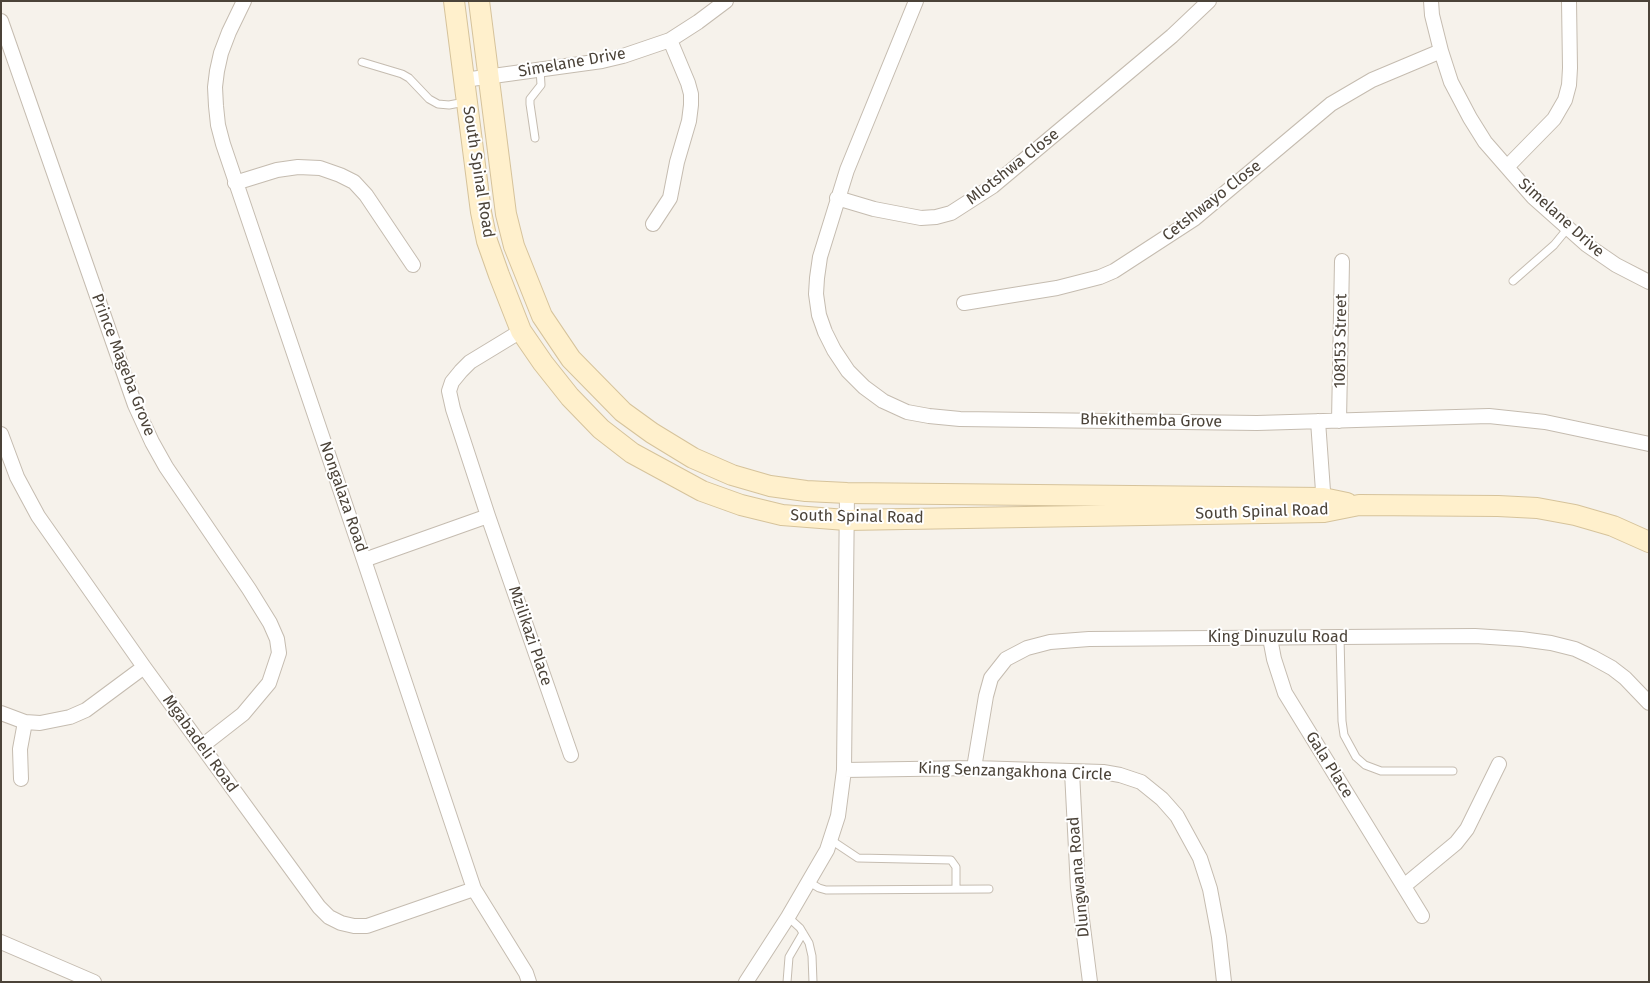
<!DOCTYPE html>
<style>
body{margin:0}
#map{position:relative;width:1650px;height:983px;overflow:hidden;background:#f6f2eb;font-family:"Fira Sans",sans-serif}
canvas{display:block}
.frame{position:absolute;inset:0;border:2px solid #4b4339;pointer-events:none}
</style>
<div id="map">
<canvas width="1650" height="983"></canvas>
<div class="frame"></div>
</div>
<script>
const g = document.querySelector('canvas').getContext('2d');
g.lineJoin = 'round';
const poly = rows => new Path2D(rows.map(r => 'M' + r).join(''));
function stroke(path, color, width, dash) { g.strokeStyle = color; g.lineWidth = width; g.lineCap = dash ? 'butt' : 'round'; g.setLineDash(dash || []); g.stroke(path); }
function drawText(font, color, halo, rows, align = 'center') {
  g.font = font + ' "Fira Sans",sans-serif'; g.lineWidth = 4; g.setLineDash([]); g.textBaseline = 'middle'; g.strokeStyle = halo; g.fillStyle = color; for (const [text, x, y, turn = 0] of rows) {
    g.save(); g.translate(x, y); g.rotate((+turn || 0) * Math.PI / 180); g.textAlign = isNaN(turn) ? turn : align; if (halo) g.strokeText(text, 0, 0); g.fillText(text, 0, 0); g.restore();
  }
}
const lane = poly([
 [362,62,402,74,409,78,429,99,438,104,449,105,465,102],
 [535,138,530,104,530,99,541,85,540,69],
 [1513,281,1554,245,1568,228],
 [1340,637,1342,721,1344,735,1356,757,1365,765,1381,771,1453,771],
 [831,840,858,858,951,860,956,867,956,889],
 [809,882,819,888,826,890,989,889],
 [788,917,800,928,809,943,812,956,813,982],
 [787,982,789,957,803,933]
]);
const street = poly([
 [244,1,229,32,221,53,217,71,215,87,216,106,218,125,223,144,364,560,474,889,526,973,529,982],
 [916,1,847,170,820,257,817,278,816,294,819,315,825,332,834,350,848,371,864,387,883,401,907,412,929,416,960,419,1257,423,1489,416,1545,422,1649,444],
 [1431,1,1432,15,1441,51,1451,82,1470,118,1485,142,1533,197,1587,245,1616,265,1649,282],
 [1,21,135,405,152,442,166,467,249,589,270,623,277,639,279,653,269,683,243,714,202,746],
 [464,80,602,61,623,56,670,40,698,22,726,1],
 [1507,167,1554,119,1565,100,1569,85,1570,68,1569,1],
 [235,183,277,170,298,167,320,168,340,175,354,182,366,195,413,265],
 [837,198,874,209,921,218,936,217,951,213,993,186,1172,36,1209,1],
 [653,224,670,198,677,162,689,121,691,105,691,94,688,83,670,40],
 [964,303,1057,288,1100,277,1114,271,1194,219,1331,104,1372,80,1441,51],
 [521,331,470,362,461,371,452,382,449,391,453,409,488,516,571,755],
 [1318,421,1324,505],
 [1339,421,1342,261],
 [1,434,17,477,38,516,144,667,319,907,329,917,341,923,354,926,367,926,474,889],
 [364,560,488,516],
 [1270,638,1274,659,1285,693,1422,916],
 [1,713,25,722,40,723,70,717,86,710,144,667],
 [974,768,986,696,991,678,1006,659,1027,648,1050,642,1089,639,1340,637,1475,636,1521,639,1551,643,1575,649,1592,657,1612,668,1625,678,1649,703],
 [844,770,847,493],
 [1072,772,1078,888,1090,982],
 [21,779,20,749,25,722],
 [1404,886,1456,843,1467,829,1499,764],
 [1,942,94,982],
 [746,982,788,917,827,850,838,816,844,770,974,768,1103,772,1120,775,1141,782,1162,799,1177,816,1200,858,1210,889,1219,937,1224,982]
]);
const secondary = poly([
 [454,1,481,212,487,241,499,275,521,331,543,363,570,397,601,429,632,453,702,491,741,505,782,515,846,520,1324,512,1359,505,1498,506,1537,508,1575,515,1613,526,1649,542],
 [479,1,506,214,514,246,542,316,571,359,623,412,652,433,693,458,732,475,770,486,806,491,847,493,1323,498,1347,503]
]);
const streetNames = [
 ["Simelane Drive",572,63,-10],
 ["Mlotshwa Close",1013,167,-38],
 ["South Spinal Road",478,172,81],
 ["Cetshwayo Close",1212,201,-38],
 ["Simelane Drive",1561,218,42],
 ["108153 Street",1341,341,-89],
 ["Prince Mageba Grove",123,365,69],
 ["Bhekithemba Grove",1151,421,1],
 ["Nongalaza Road",343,497,71],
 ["South Spinal Road",1262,512,-2],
 ["South Spinal Road",857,517,1],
 ["Mzilikazi Place",530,636,71],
 ["King Dinuzulu Road",1278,638],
 ["Mgabadeli Road",200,744,54],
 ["Gala Place",1329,765,58],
 ["King Senzangakhona Circle",1015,772,2],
 ["Dlungwana Road",1079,877,-95]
];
stroke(lane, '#c5bcb0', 9);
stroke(street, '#c5bcb0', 16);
stroke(secondary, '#d6c39b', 22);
stroke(lane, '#fff', 7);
stroke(street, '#fff', 14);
stroke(secondary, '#fff0cc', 20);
drawText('16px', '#4b4339', '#fff', streetNames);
</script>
